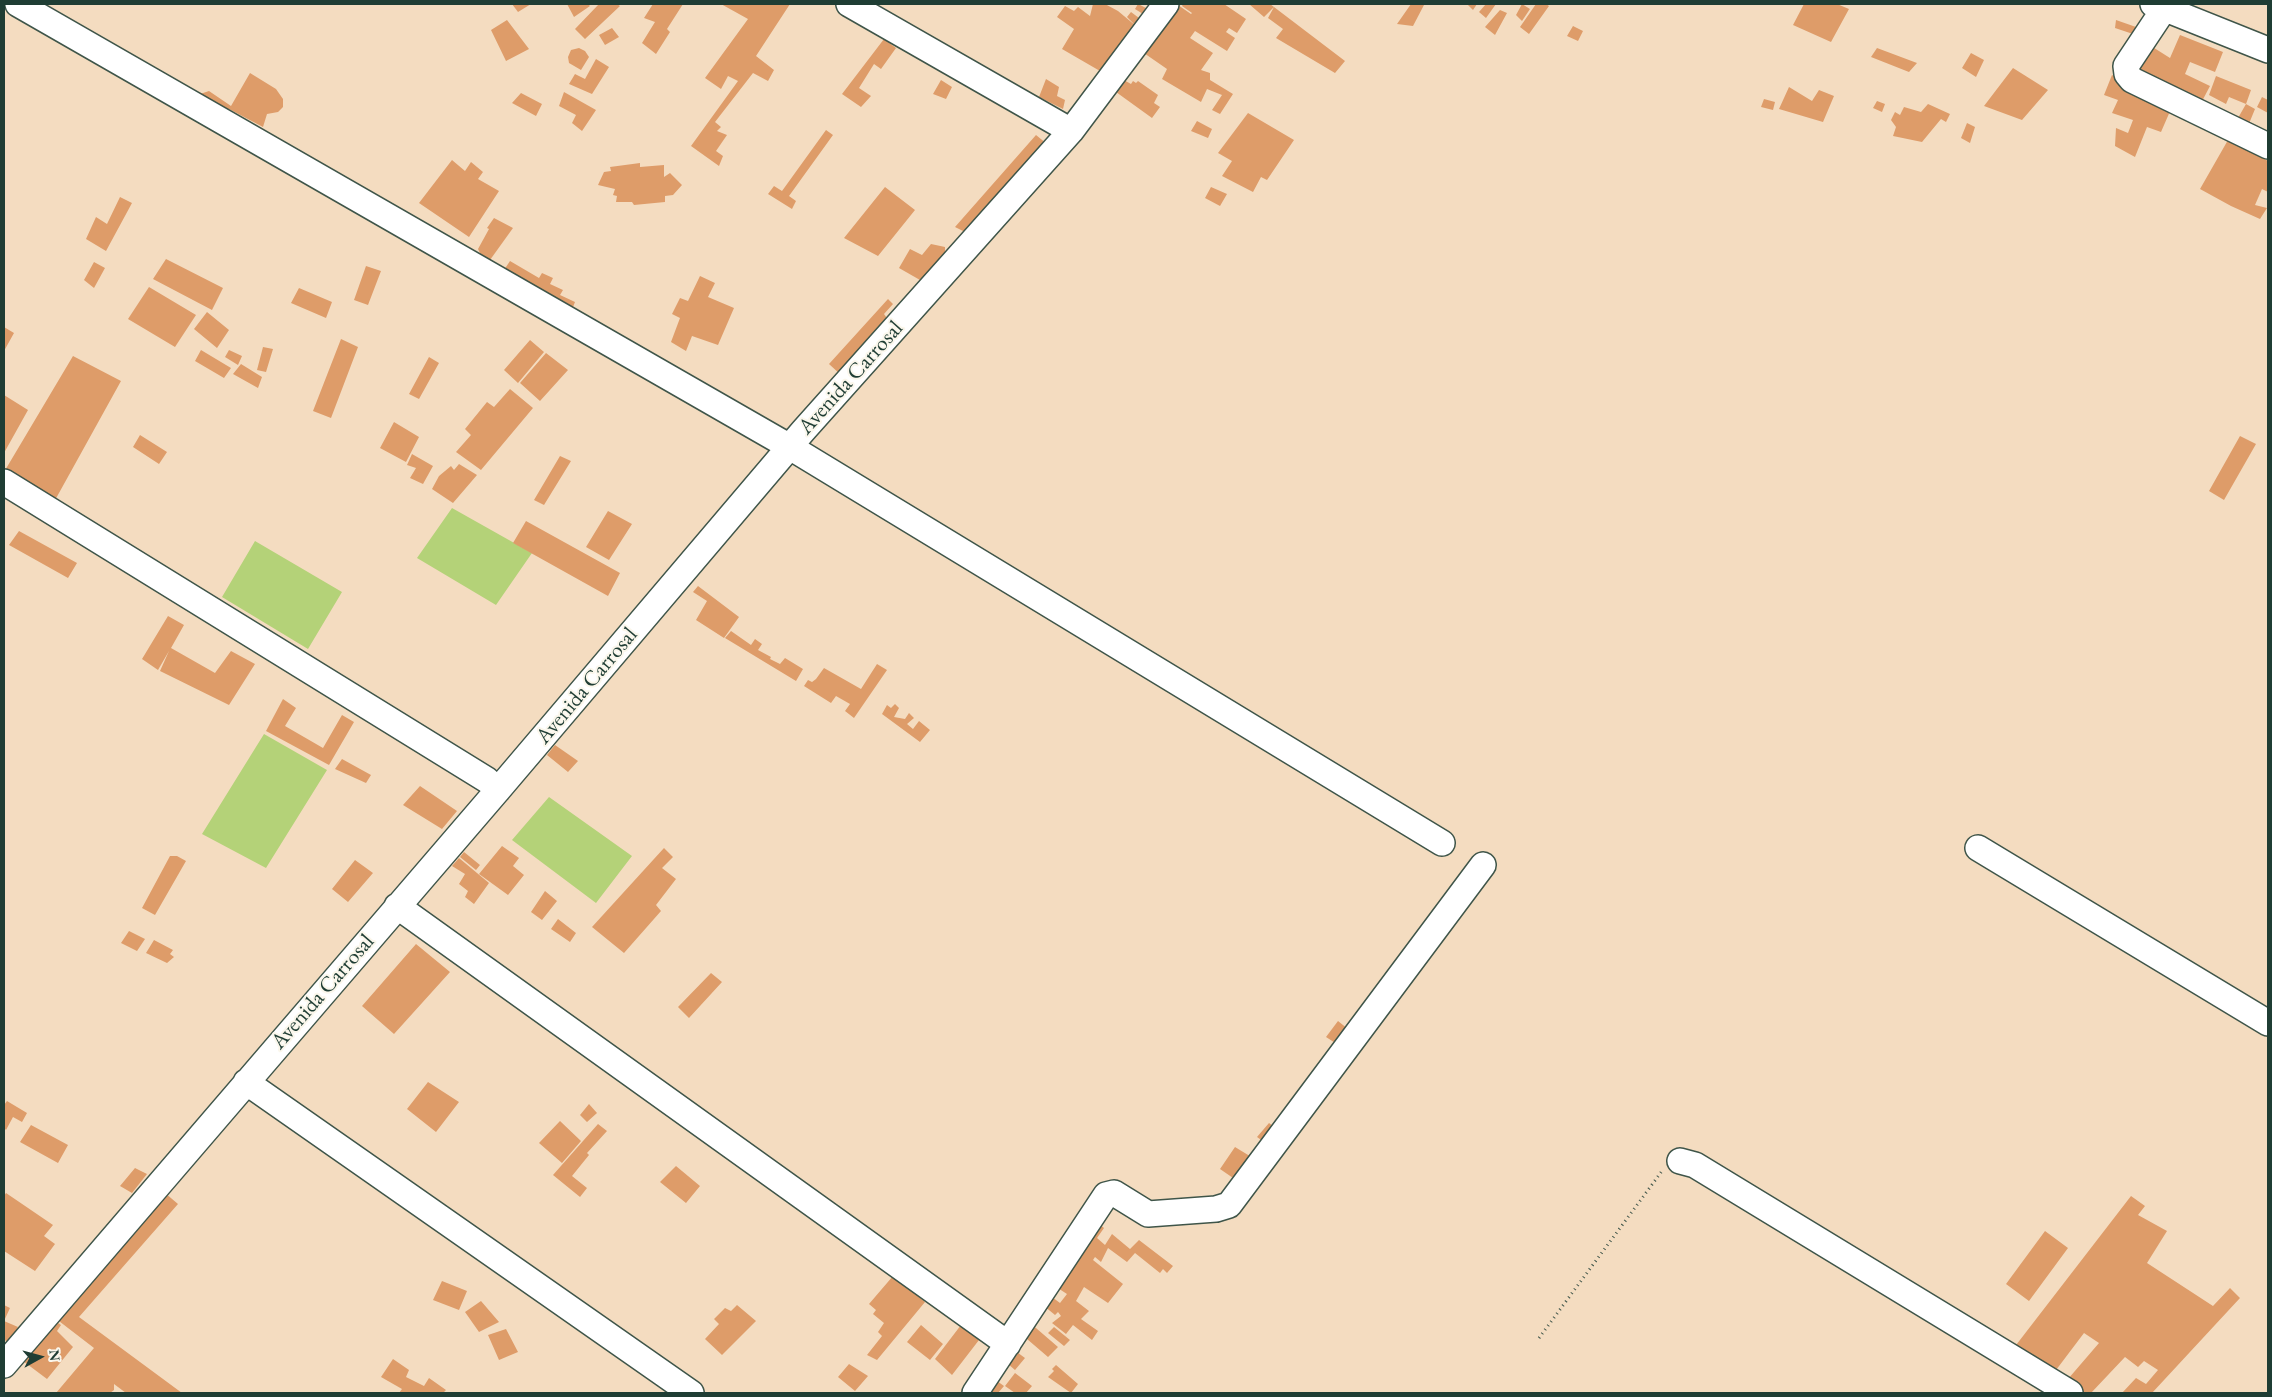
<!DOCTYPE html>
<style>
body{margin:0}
#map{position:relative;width:2272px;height:1397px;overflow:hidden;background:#f4dcc0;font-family:"EB Garamond",serif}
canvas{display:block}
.frame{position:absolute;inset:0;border:5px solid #1f3d34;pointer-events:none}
.north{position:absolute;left:15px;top:1332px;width:50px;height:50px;-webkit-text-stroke:4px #fbf7ec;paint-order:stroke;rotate:83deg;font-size:14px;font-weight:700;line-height:20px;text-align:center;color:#1f3d34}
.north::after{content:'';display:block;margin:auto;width:18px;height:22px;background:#1f3d34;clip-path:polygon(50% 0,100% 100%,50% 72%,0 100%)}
</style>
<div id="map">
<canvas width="2272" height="1397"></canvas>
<div class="frame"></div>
<div class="north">N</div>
</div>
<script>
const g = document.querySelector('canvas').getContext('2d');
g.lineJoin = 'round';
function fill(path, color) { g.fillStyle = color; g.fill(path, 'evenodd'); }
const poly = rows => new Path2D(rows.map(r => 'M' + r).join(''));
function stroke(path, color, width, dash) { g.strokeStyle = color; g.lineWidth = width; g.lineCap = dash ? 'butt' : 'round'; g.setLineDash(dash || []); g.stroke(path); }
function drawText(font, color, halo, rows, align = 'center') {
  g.font = font + ' "EB Garamond",serif'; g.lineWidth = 4; g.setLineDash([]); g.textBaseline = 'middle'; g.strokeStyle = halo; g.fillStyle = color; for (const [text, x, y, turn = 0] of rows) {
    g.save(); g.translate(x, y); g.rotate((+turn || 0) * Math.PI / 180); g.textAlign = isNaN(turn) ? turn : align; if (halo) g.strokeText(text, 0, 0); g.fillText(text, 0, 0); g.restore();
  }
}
const green = poly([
 [452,508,532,553,496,605,417,558],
 [255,541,342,592,308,649,222,597],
 [264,734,327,770,266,868,202,834],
 [549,797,632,856,596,903,512,840]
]);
const building = poly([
 [512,4,531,4,518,12],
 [567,4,588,4,590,6,574,17],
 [599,4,617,4,620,6,585,39,575,29],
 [653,4,683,4,667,29,670,32,656,54,642,43,655,22,644,18],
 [721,4,790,4,756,56,774,70,768,81,753,73,715,122,721,127,717,131,727,135,716,151,723,156,719,166,691,146,738,81,728,76,721,89,705,78,748,19],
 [1093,4,1105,4,1118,11,1136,26,1100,71,1062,49,1074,29,1057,17,1065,6,1074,11,1078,7,1090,16],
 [1138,4,1146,8,1143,14,1135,9],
 [1183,4,1224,4,1246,19,1237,33,1229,28,1226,32,1235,38,1227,51,1195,31,1190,38,1213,53,1201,70,1210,73,1210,80,1233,94,1220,114,1212,110,1222,95,1207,89,1201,102,1162,79,1167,69,1141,51,1178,5,1191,14,1192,13,1182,6],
 [1249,4,1270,4,1274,7,1264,17],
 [1411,4,1424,5,1413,26,1397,24],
 [1467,4,1477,4,1473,10],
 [1486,4,1496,4,1486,18,1479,12],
 [1522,4,1530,9,1522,21,1516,15],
 [1536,4,1546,4,1549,6,1529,34,1520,27],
 [1804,4,1837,4,1849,9,1831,42,1793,25],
 [1274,7,1345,61,1335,73,1276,38,1283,29,1268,18],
 [1500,10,1507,13,1495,35,1485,27],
 [1131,12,1139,18,1134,24,1127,17],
 [507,20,529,49,506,61,491,30],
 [2116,20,2136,27,2133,34,2115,28],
 [1573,26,1583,31,1578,41,1567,36],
 [612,28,619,37,605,45,599,35],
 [2180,35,2223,52,2215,72,2190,62,2185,74,2210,86,2199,107,2135,71,2151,46,2170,58],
 [884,39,896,48,881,69,874,64,859,88,871,96,861,107,842,94],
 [579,48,585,51,589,57,581,70,569,63,568,57,571,50],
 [1877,48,1917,63,1909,72,1871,57],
 [1971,53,1984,60,1976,77,1962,68],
 [596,59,609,67,592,94,569,84,575,74,585,79],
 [2013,68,2048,90,2022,120,1984,106],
 [250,73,276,89,283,99,283,107,278,112,267,114,263,127,229,109,226,117,200,94,209,91,231,106],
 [2112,75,2128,84,2125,91,2171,109,2161,132,2147,127,2135,157,2115,146,2116,128,2128,133,2133,120,2112,113,2118,100,2104,95],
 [2216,76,2251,90,2246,104,2229,97,2226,104,2209,95],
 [1046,79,1059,87,1057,96,1065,100,1063,109,1039,97],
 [1122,79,1131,84,1133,81,1136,83,1138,81,1158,95,1154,103,1160,107,1152,118,1116,92],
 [941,80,952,87,946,99,933,94],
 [1789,87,1812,101,1819,90,1834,96,1823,122,1779,109],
 [564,92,596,110,582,131,572,123,576,115,559,106],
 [521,93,542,104,536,116,512,103],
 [2262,97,2268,100,2268,113,2257,107],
 [1764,99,1775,102,1773,110,1761,107],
 [1877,101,1885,104,1882,112,1873,108],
 [1928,104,1950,114,1946,122,1941,119,1922,142,1893,136,1896,127,1891,120,1895,112,1900,115,1904,107,1921,112],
 [2246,104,2255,109,2246,131,2234,125],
 [1248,113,1294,140,1267,180,1261,177,1253,192,1222,176,1232,161,1218,153],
 [1197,121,1212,129,1208,138,1191,131],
 [1967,123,1975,127,1970,143,1961,138],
 [826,130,833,135,789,196,796,201,792,209,768,194,774,186,782,191],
 [1036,135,1047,144,967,233,955,227],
 [2228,140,2268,161,2268,192,2262,189,2255,205,2267,208,2260,219,2231,206,2200,189],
 [452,160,465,171,471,162,483,172,478,179,499,191,469,237,419,203],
 [640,163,640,167,664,165,664,177,670,173,682,185,673,195,665,196,665,202,634,205,632,202,616,202,617,196,613,195,615,189,598,185,604,172,611,171,610,167],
 [885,187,915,210,878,256,844,238],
 [1211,187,1227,194,1220,206,1205,198],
 [120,197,132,203,106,251,86,239,96,217,107,224],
 [494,218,513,228,490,260,481,255,478,249,489,229,487,228],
 [931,244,945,247,945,256,923,280,920,280,899,268,910,249,922,255],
 [166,259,223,288,212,310,153,279],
 [510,261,539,278,542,273,553,278,550,284,563,290,560,295,575,302,573,307,566,310,502,273],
 [94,262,105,268,94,288,84,280],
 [366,266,381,271,368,305,354,300],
 [700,276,715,283,708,297,734,308,718,345,692,336,686,351,671,342,680,318,672,314,680,298,688,301],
 [149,287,196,315,175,347,128,319],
 [299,288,332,302,326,318,291,303],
 [888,299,893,304,884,314,889,321,841,375,829,364],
 [207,312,229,330,217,348,194,329],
 [4,327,14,333,4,351],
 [341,339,358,347,331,418,313,411],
 [530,340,544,352,518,383,504,370],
 [263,347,273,349,266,372,257,370],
 [201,350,231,368,224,378,195,361],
 [229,350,242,356,238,365,225,357],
 [546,353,568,370,540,401,520,383],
 [73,356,121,381,54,502,4,472],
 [429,357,439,363,419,399,409,394],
 [241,364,262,377,258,388,233,374],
 [510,389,533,408,481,470,456,452,471,435,465,429,487,402,494,407],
 [4,395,28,410,4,453],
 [394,422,419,437,406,462,380,448],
 [140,435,167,452,159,464,133,447],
 [2240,436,2256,444,2224,500,2209,491],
 [412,454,433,466,423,484,410,478,416,468,407,465],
 [560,456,571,461,544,505,534,500],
 [459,464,477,475,453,503,432,489,439,476,451,466,454,470],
 [608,511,632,524,609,560,586,547],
 [526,521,620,573,608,596,513,543],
 [19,531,77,563,68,578,9,545],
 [698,586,739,617,724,638,696,620,707,601,693,592],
 [168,616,184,625,171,648,215,673,231,651,255,664,229,705,160,671,169,651,158,670,142,659],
 [731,631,751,645,755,639,762,644,758,650,771,657,770,659,780,664,785,658,803,669,796,681,725,638],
 [877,664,887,670,854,718,845,711,850,704,836,696,831,703,804,686,808,680,812,682,816,679,824,668,861,689],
 [283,699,296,708,285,726,323,748,342,715,354,722,329,765,266,731],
 [895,704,899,708,894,717,905,719,909,713,914,718,907,724,913,729,919,721,930,730,920,742,882,714,887,705,891,708],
 [555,745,578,761,568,772,547,755],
 [342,759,371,775,366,783,335,769],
 [420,786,457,811,442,829,403,805],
 [502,846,519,858,513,866,524,875,508,895,479,874],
 [664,848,673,857,662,868,676,879,656,905,661,911,624,953,592,927],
 [464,852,480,865,476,870,460,857],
 [170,856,177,856,186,861,155,915,142,908],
 [459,858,489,883,474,904,465,897,468,891,459,884,465,874,452,866],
 [355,860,373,873,348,902,332,889],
 [545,891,557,901,542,920,531,912],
 [558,919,576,933,570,942,551,929],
 [129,931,145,939,137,951,121,943],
 [154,940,173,950,170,954,174,957,167,963,146,953],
 [416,944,450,972,394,1034,362,1006],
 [711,973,722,982,689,1018,678,1007],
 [1338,1021,1353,1033,1343,1048,1326,1037],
 [428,1082,459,1102,436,1132,407,1109],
 [7,1101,27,1113,22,1122,13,1117,6,1130,4,1128,4,1105],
 [589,1104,597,1113,587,1122,580,1115],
 [560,1121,581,1141,562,1163,539,1143],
 [1269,1123,1281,1132,1271,1147,1257,1137],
 [598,1124,607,1131,587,1153,589,1155,572,1176,587,1188,580,1197,553,1175],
 [31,1125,68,1145,58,1163,20,1142],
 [1235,1147,1253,1158,1236,1180,1220,1169],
 [676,1166,700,1186,686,1203,660,1182],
 [135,1168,147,1174,132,1193,120,1186],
 [6,1193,53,1225,44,1236,55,1244,35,1271,4,1251,4,1196],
 [165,1193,178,1204,79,1317,182,1393,126,1393,114,1384,114,1390,110,1393,56,1393,94,1348,55,1318],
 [2131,1196,2145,1206,2138,1215,2167,1231,2147,1263,2213,1306,2230,1288,2240,1298,2152,1393,2122,1393,2136,1378,2146,1384,2158,1370,2144,1361,2138,1367,2125,1357,2091,1393,2074,1393,2062,1386,2099,1343,2084,1333,2050,1378,2013,1349],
 [1093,1219,1104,1228,1097,1238,1105,1245,1112,1234,1130,1249,1139,1240,1173,1266,1167,1273,1163,1269,1160,1273,1135,1253,1127,1262,1108,1248,1101,1262,1095,1257,1093,1260,1123,1284,1108,1303,1084,1287,1076,1301,1089,1311,1081,1319,1098,1331,1092,1340,1073,1325,1066,1334,1052,1323,1061,1316,1058,1312,1055,1315,1038,1301,1044,1291,1060,1303,1067,1294,1050,1283],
 [2045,1231,2068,1248,2029,1301,2006,1284],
 [893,1276,925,1302,877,1360,867,1355,882,1336,878,1332,884,1323,873,1314,876,1310,869,1304],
 [442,1281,467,1291,459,1310,433,1300],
 [481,1301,499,1322,479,1332,465,1312],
 [4,1305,10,1308,4,1321,18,1327,9,1342,4,1340],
 [737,1305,756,1321,722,1355,705,1339,719,1324,714,1319,725,1308,731,1311],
 [51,1318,61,1325,57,1331,73,1347,47,1379,19,1358],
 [1029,1322,1058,1347,1048,1357,1020,1333],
 [921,1325,943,1344,930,1360,907,1342],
 [961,1325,979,1340,952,1375,935,1359],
 [1054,1327,1070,1340,1064,1346,1048,1333],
 [506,1329,518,1352,499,1360,488,1335],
 [1010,1347,1025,1358,1015,1370,1001,1358],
 [393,1359,409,1370,406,1377,424,1386,429,1378,446,1390,443,1393,399,1393,402,1389,381,1377],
 [849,1364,868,1376,855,1391,838,1377],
 [1056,1365,1078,1384,1071,1393,1048,1377,1054,1371,1052,1369],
 [1015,1373,1032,1386,1026,1393,1015,1393,1005,1386],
 [990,1376,1004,1386,998,1393,979,1393]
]);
const path = poly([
 [1539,1338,1662,1171]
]);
const minor = poly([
 [18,4,790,447,1442,843],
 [849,4,1071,131],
 [2153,4,2268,50],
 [2164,9,2126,66,2127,74,2132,80,2268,146],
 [4,482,487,780,498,790],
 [1978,848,2268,1023],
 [397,906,1008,1344],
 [246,1082,691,1393],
 [1680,1161,1695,1165,2070,1393],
 [4,1365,498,790,803,431,1071,131,1166,4],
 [975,1393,1106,1195,1114,1193,1148,1214,1216,1209,1229,1205,1483,865]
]);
const streetNames = [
 ["Avenida Carrosal",851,378,-48],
 ["Avenida Carrosal",587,686,-50],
 ["Avenida Carrosal",323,992,-49]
];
fill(green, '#b4d278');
fill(building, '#de9c69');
stroke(minor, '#3f5549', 28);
stroke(path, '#3f5549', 3, [1, 4]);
stroke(minor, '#fff', 25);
drawText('22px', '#1f3d34', '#fbf7ec', streetNames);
</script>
